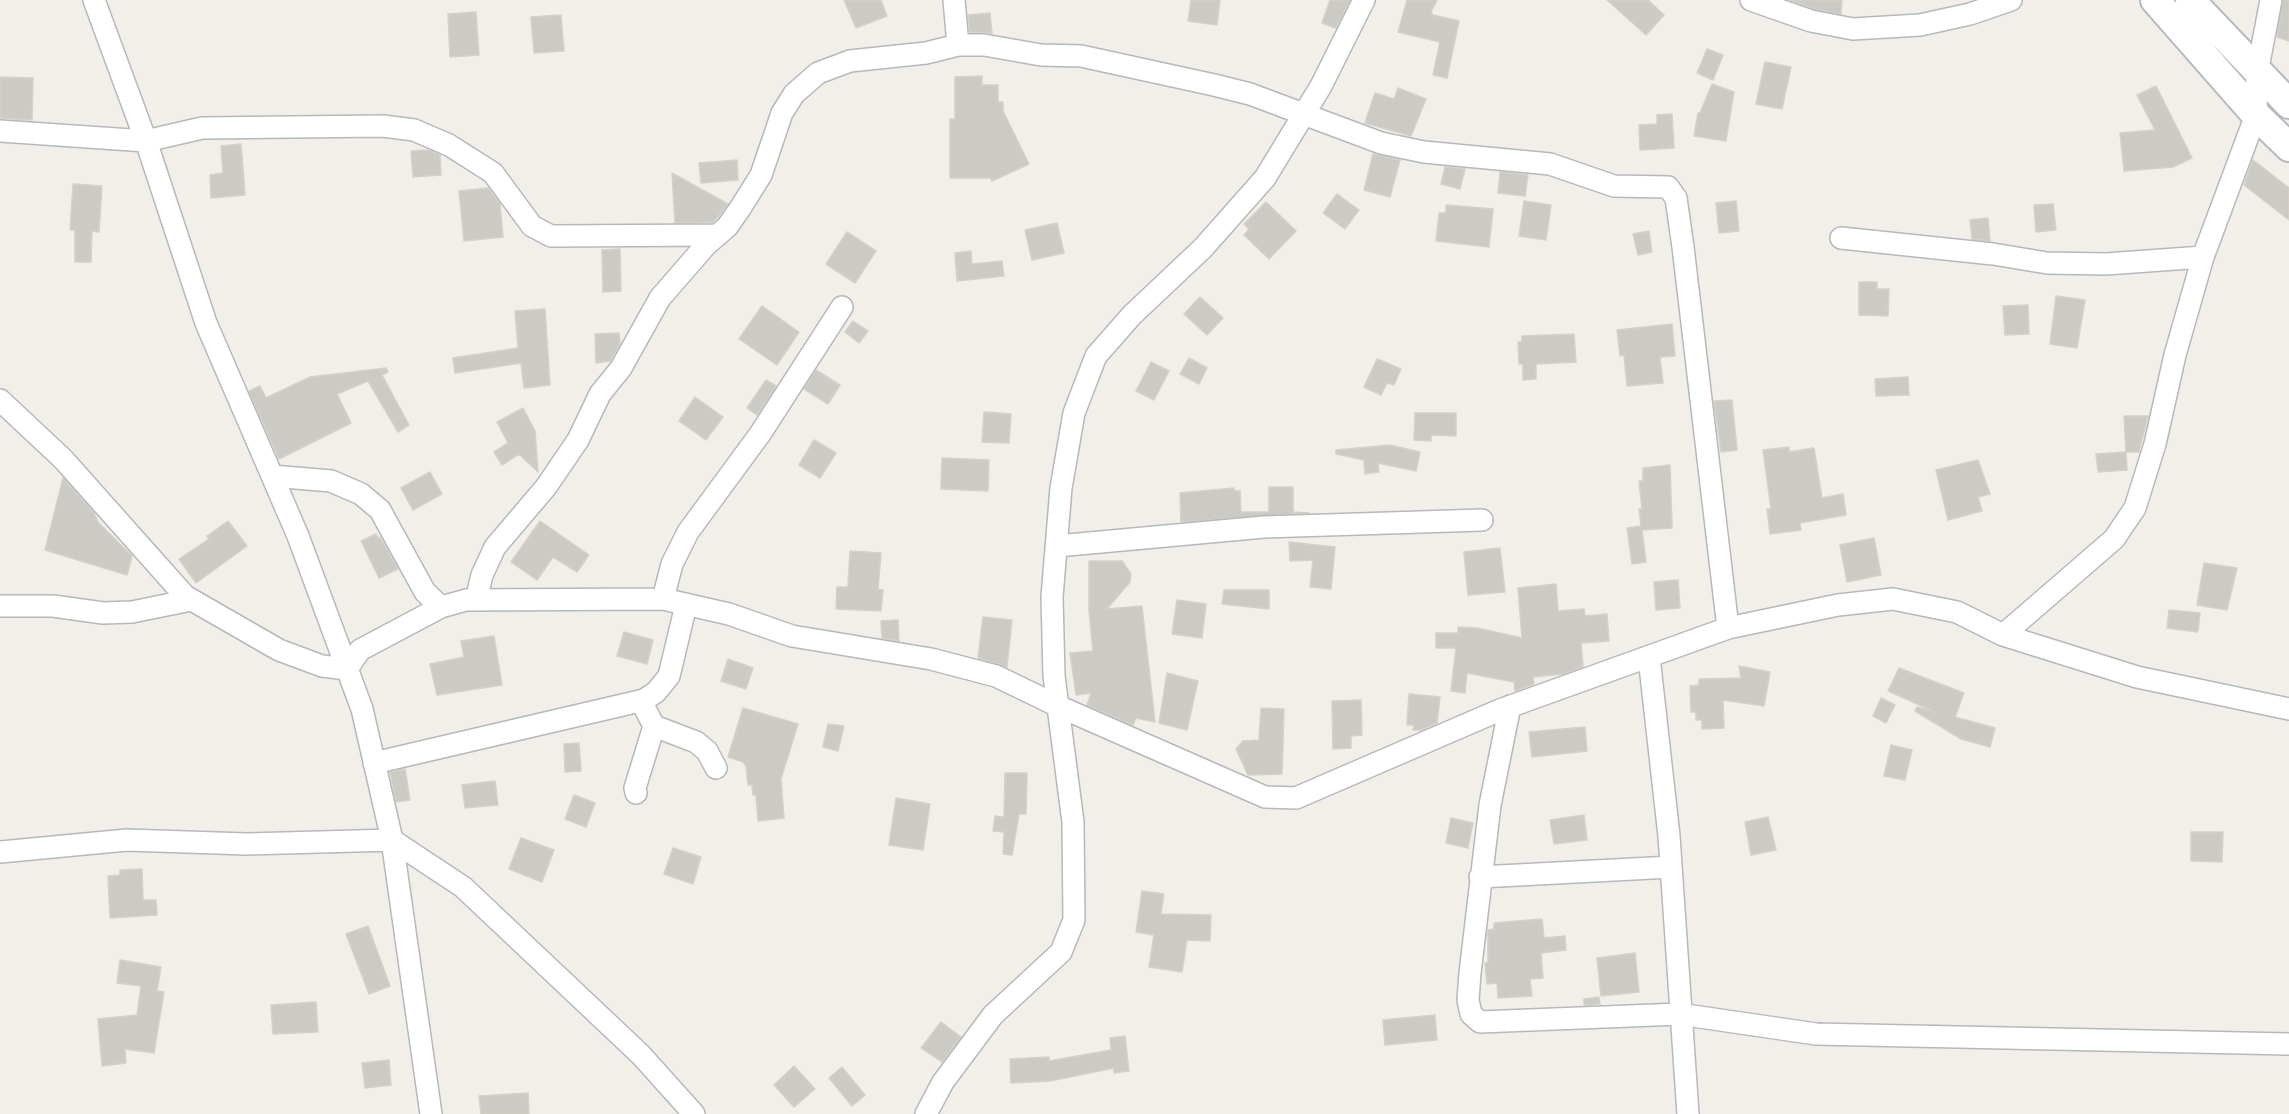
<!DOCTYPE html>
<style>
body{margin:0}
canvas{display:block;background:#f1efe8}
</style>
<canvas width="2289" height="1114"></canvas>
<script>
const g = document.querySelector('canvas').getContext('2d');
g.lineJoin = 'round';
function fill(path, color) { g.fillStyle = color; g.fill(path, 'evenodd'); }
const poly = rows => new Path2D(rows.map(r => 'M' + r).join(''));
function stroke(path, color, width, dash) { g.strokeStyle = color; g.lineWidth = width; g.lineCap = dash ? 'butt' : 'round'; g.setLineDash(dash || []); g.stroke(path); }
const building = poly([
 [844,0,881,0,887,16,856,28,844,0],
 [1191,0,1220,0,1217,25,1188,21,1191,0],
 [1330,0,1350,0,1336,28,1322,23,1330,0],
 [1407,0,1437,0,1431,12,1433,15,1459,21,1447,78,1433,75,1440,42,1398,32,1407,0],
 [1607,0,1648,0,1664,15,1646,35,1607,0],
 [1790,0,1842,0,1841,14,1814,9,1790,0],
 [2283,0,2289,0,2289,41,2277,37,2283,0],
 [476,12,479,55,450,57,448,14,476,12],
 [990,13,992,33,970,32,968,15,990,13],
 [561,15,564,51,534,53,531,17,561,15],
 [1707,49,1723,55,1713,80,1697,73,1707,49],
 [1765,62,1791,67,1782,109,1756,104,1765,62],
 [982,76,982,85,998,85,998,102,1003,102,1003,111,1029,164,992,181,991,178,950,178,950,119,955,119,955,77,982,76],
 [0,77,33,78,32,120,0,118,0,77],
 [1712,84,1734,92,1726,141,1694,136,1698,113,1700,113,1712,84],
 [2156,86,2192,158,2173,167,2124,171,2120,133,2155,130,2137,95,2156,86],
 [1398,88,1426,99,1411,136,1365,123,1375,93,1394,99,1398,88],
 [1672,114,1674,148,1640,150,1639,125,1657,124,1657,115,1672,114],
 [241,144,245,195,211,198,210,175,223,173,221,146,241,144],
 [429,150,440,155,441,175,413,177,411,151,429,150],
 [1373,154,1400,160,1390,197,1364,190,1373,154],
 [737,160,738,180,701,183,699,163,737,160],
 [2253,160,2289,188,2289,220,2244,185,2253,160],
 [1445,167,1465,169,1460,189,1441,184,1445,167],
 [1500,172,1528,175,1525,196,1498,193,1500,172],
 [672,173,728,204,717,218,713,222,675,223,672,173],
 [73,184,102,186,99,232,92,231,91,262,75,262,75,230,70,230,73,184],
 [488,188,500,204,503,237,464,241,459,191,488,188],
 [1337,194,1359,210,1345,229,1323,213,1337,194],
 [1524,201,1551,205,1546,240,1519,236,1524,201],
 [1736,201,1739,231,1719,233,1716,203,1736,201],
 [1266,202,1296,231,1269,259,1244,235,1249,229,1244,224,1266,202],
 [2053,204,2056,230,2036,232,2034,205,2053,204],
 [1446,205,1493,209,1489,247,1436,241,1439,213,1446,213,1446,205],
 [1988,218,1990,241,1972,239,1970,220,1988,218],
 [1057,223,1064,253,1032,260,1025,230,1057,223],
 [1649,231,1652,252,1638,255,1633,234,1649,231],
 [847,232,876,251,855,283,826,264,847,232],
 [620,249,621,291,603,292,602,250,620,249],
 [971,251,972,264,1002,261,1004,276,957,281,955,253,971,251],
 [1859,282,1877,282,1877,289,1889,289,1888,316,1859,315,1859,282],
 [2056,296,2085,300,2077,348,2050,344,2056,296],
 [1200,297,1223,318,1207,335,1184,314,1200,297],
 [2028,305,2029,334,2005,335,2003,306,2028,305],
 [762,306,799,332,777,365,739,339,762,306],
 [545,309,550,385,524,388,521,363,455,373,453,358,518,348,515,311,545,309],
 [853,321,868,331,859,343,845,332,853,321],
 [1672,324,1675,356,1660,357,1663,383,1627,386,1624,355,1620,356,1617,330,1672,324],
 [619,333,620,344,610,361,596,363,595,334,619,333],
 [1574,334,1576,362,1536,364,1536,379,1523,380,1523,364,1519,364,1518,342,1522,342,1522,336,1574,334],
 [1189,358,1207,368,1199,384,1180,374,1189,358],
 [1377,359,1401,369,1394,385,1387,383,1381,395,1364,387,1377,359],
 [1151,362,1169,371,1154,400,1136,391,1151,362],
 [386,368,388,372,382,375,409,425,398,432,368,381,337,394,351,423,279,459,249,391,260,386,266,398,310,377,386,368],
 [816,370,840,385,828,404,804,389,816,370],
 [1908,377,1909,395,1876,396,1875,379,1908,377],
 [766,380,776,386,757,415,747,408,766,380],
 [695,397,723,417,706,440,679,421,695,397],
 [1732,400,1737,450,1721,452,1714,401,1732,400],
 [523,408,535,431,538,472,519,454,502,465,494,452,508,443,497,422,523,408],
 [984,412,1011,414,1009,443,982,442,984,412],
 [1415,413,1456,413,1456,436,1431,435,1431,441,1414,440,1415,413],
 [2124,416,2148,416,2139,452,2126,452,2124,416],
 [814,440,836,453,820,478,799,465,814,440],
 [1390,445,1420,452,1416,471,1378,463,1379,472,1365,474,1364,460,1336,454,1336,450,1390,445],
 [1789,447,1789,452,1814,448,1822,498,1843,494,1846,515,1800,523,1801,530,1770,534,1767,509,1771,509,1763,450,1789,447],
 [2126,452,2127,470,2098,472,2096,454,2126,452],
 [942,458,989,460,988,491,941,489,942,458],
 [1978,460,1990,494,1978,497,1982,511,1948,520,1936,470,1978,460],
 [1670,465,1672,528,1642,530,1646,562,1632,564,1627,528,1641,526,1639,509,1642,509,1639,481,1643,481,1643,468,1670,465],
 [430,472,442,494,413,510,401,488,430,472],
 [63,478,94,513,98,522,132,556,127,575,45,550,63,478],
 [1269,487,1293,487,1293,512,1309,513,1181,522,1180,493,1234,488,1234,491,1240,491,1241,512,1269,512,1269,487],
 [228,521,247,546,196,583,179,559,209,539,207,536,228,521],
 [540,521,589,555,577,572,553,557,537,580,511,562,540,521],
 [376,534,378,538,380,537,398,569,379,578,361,541,376,534],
 [1874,538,1881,575,1847,582,1840,545,1874,538],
 [1289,542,1335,547,1331,589,1310,587,1313,560,1290,561,1289,542],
 [1500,548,1505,592,1468,595,1464,552,1500,548],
 [850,551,881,553,878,589,883,590,881,611,836,609,837,587,848,587,850,551],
 [1089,561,1122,561,1131,574,1130,582,1107,609,1142,606,1155,722,1136,718,1133,725,1087,705,1091,693,1076,695,1070,653,1093,651,1089,611,1089,561],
 [2204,563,2237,568,2227,610,2197,605,2204,563],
 [1678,580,1680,608,1656,610,1654,582,1678,580],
 [1556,584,1558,611,1584,609,1585,616,1607,614,1609,641,1581,643,1583,667,1563,674,1533,677,1534,684,1515,691,1514,680,1514,682,1467,673,1465,693,1451,691,1456,648,1436,648,1436,633,1458,633,1458,627,1477,628,1522,638,1518,588,1556,584],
 [1224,590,1269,590,1269,609,1222,604,1224,590],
 [1177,600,1206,604,1202,638,1172,634,1177,600],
 [2169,610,2200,613,2198,632,2167,628,2169,610],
 [983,617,1012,620,1007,667,978,658,983,617],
 [898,620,899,641,882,638,881,621,898,620],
 [624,632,653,640,647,664,617,656,624,632],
 [494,636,502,685,437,695,430,664,464,657,461,641,494,636],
 [728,659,753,668,746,689,721,681,728,659],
 [1739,666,1770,672,1764,706,1723,700,1724,728,1702,729,1702,720,1696,720,1696,712,1691,712,1690,686,1699,685,1699,679,1741,678,1739,666],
 [1899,668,1964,693,1955,717,1995,728,1990,747,1961,739,1915,711,1917,707,1935,712,1888,691,1899,668],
 [1167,673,1198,681,1187,730,1159,723,1167,673],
 [1409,694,1440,697,1437,723,1421,730,1413,730,1414,725,1407,725,1409,694],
 [1881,698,1895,705,1886,723,1873,716,1881,698],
 [1361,700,1362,735,1351,736,1351,748,1333,749,1332,701,1361,700],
 [743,708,798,724,781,779,784,818,758,821,756,795,753,795,752,785,748,785,746,766,743,762,728,757,743,708],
 [1261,708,1284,709,1282,774,1248,775,1236,749,1243,741,1259,740,1261,708],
 [828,724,844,726,838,751,823,747,828,724],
 [1585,727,1587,751,1532,757,1529,732,1585,727],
 [579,743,581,771,565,772,564,744,579,743],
 [1891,745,1912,750,1905,780,1884,776,1891,745],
 [405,769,410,800,396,802,390,772,405,769],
 [1005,773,1027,773,1026,814,1019,814,1012,855,1003,854,1004,832,993,831,995,816,1004,817,1005,773],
 [495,781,498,805,465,808,462,785,495,781],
 [574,795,595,803,586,827,565,819,574,795],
 [896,798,930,804,923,850,889,845,896,798],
 [1584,815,1587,840,1554,844,1550,820,1584,815],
 [1768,817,1776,850,1751,855,1745,822,1768,817],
 [1451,818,1473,823,1468,848,1446,843,1451,818],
 [2191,832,2223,832,2222,862,2191,861,2191,832],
 [521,838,554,850,542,882,509,869,521,838],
 [673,848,701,857,693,884,664,874,673,848],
 [142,869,143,900,156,900,157,915,110,918,108,876,120,875,120,870,142,869],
 [1142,891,1164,894,1161,914,1211,915,1210,941,1187,940,1182,972,1149,967,1154,935,1136,932,1142,891],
 [1542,919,1544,938,1565,936,1566,950,1541,953,1543,978,1530,979,1532,996,1498,998,1497,983,1487,984,1485,963,1488,963,1488,930,1494,929,1494,923,1542,919],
 [368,926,390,986,369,994,346,934,368,926],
 [1635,953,1639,992,1601,996,1597,958,1635,953],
 [120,960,161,967,157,991,164,992,154,1053,125,1049,126,1063,102,1066,98,1019,137,1015,141,986,117,983,120,960],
 [1599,997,1600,1004,1584,1005,1584,999,1599,997],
 [316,1002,318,1032,273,1034,271,1005,316,1002],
 [1435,1015,1437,1040,1385,1045,1383,1020,1435,1015],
 [941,1022,961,1037,942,1062,921,1048,941,1022],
 [1125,1036,1129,1071,1114,1073,1114,1068,1050,1081,1011,1083,1010,1059,1049,1057,1049,1061,1111,1050,1110,1038,1125,1036],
 [389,1060,391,1085,365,1088,362,1063,389,1060],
 [794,1066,815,1089,794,1107,774,1085,794,1066],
 [842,1067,865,1095,852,1106,829,1078,842,1067],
 [528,1093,529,1114,481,1114,479,1096,528,1093]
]);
const street = poly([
 [94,0,146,141,206,323,298,536,362,709,392,840,431,1114],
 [954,0,958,45],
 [1751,0,1811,21,1853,29,1920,25,1970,14,2011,0],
 [0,131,146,141,202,128,383,126,414,130,449,145,493,173,532,226,551,236,718,235],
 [1841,238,1993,254,2047,263,2106,264,2203,257],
 [0,400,63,459,185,596,279,650,322,666,347,669,360,650,441,607,466,600,663,599,729,614,792,636,931,659,996,676,1058,706,1265,797,1296,798,1500,710,1728,628,1838,605,1893,599,1957,612,2003,635,2137,677,2289,709],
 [272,476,331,481,361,494,380,510,425,592,441,607],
 [1057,546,1264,527,1482,520],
 [663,599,672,564,688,532,760,434,842,307],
 [476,600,482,575,495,547,546,487,578,440,600,394,621,368,660,298,706,245,727,227,741,207,761,175,782,113,794,94,818,73,850,61,926,53,958,45,984,45,1041,55,1081,56,1214,85,1250,94,1381,143,1424,152,1550,164,1614,186,1668,187,1676,198,1683,247,1728,628],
 [0,606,53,606,103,613,132,612,191,600],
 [2003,635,2114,539,2135,508,2155,444,2175,355,2203,257,2256,115,2257,73,2271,0],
 [1649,657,1669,836,1688,1114],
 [1510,706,1490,805,1470,973,1468,1000,1471,1014,1480,1022,1679,1014,1816,1034,2289,1044],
 [654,726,696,742,707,751,716,768],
 [374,763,644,700,656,692,669,676,686,605],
 [636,793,635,788,654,726,641,701],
 [0,852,127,840,247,844,392,840,463,887,641,1055,694,1114],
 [1480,877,1671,867],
 [926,1114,943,1082,993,1015,1061,952,1074,920,1073,822,1054,676,1052,597,1061,488,1074,413,1096,356,1132,315,1203,248,1265,178,1321,86,1364,0]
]);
const secondary = poly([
 [2155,0,2256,115,2289,147],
 [2190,0,2289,104]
]);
fill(building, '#cccac5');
stroke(building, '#d6d1c6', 1.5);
stroke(street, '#b5b8bc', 24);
stroke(secondary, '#b6babf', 32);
stroke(street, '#fff', 21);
stroke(secondary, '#fff', 28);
</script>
